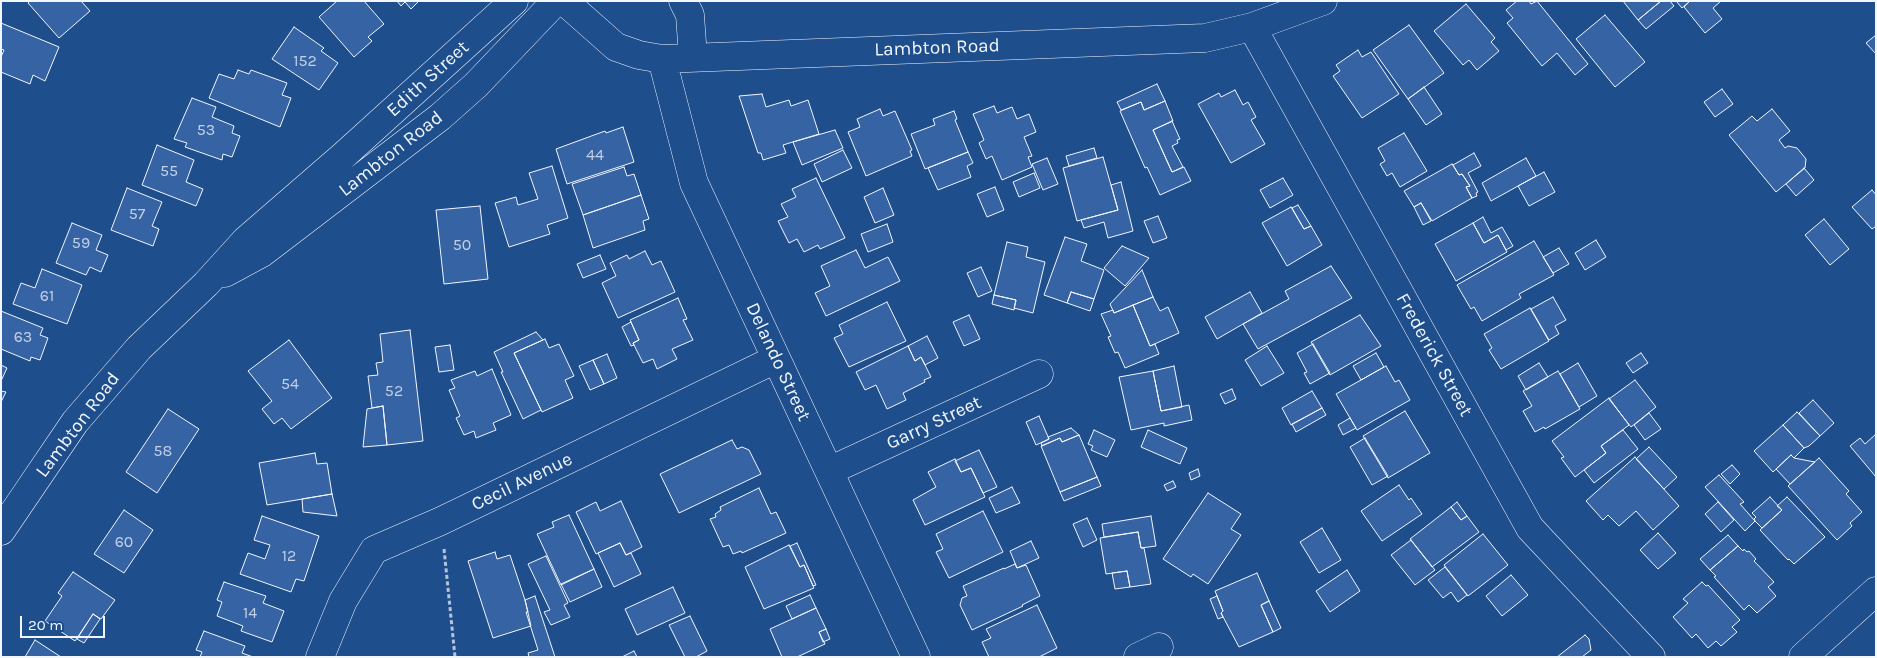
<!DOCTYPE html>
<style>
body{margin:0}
#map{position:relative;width:1877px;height:658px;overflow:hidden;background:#1f4e8c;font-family:Karla,sans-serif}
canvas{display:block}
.frame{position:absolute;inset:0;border:2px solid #f2f6ff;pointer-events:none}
.scale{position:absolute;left:20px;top:616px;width:85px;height:22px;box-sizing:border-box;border:2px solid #f2f6ff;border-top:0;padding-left:6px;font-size:15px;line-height:18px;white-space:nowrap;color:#f2f6ff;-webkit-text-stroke:4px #1f4e8c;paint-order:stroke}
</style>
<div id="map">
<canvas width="1877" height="658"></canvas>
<div class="frame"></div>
<div class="scale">20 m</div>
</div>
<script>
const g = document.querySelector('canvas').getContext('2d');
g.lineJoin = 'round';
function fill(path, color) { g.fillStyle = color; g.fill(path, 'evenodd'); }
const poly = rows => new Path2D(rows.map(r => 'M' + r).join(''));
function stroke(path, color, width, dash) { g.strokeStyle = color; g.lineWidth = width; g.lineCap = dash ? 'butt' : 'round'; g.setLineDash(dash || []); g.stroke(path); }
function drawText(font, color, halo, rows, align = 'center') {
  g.font = font + ' Karla,sans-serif'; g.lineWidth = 4; g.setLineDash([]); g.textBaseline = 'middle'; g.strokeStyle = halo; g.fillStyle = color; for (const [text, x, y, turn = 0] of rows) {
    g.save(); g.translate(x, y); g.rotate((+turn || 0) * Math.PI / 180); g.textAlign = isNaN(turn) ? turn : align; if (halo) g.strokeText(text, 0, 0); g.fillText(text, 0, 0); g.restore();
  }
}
const building = poly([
 [30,1,81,1,90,11,59,38,28,3,30,1],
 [337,1,364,1,384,24,368,37,372,41,354,57,319,17,337,1],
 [397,1,419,1,411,9,405,2,401,6,397,1],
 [1517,1,1529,1,1531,4,1537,1,1588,64,1575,75,1557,53,1542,66,1507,23,1513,18,1506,10,1517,1],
 [1623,1,1661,1,1638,20,1623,1],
 [1661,1,1670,1,1674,6,1646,29,1638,20,1661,1],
 [1676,1,1690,1,1682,8,1676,1],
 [1690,1,1721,1,1713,8,1722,19,1705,33,1684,7,1690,1],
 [1466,4,1495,38,1491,42,1499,51,1477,70,1469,60,1463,65,1434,31,1466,4],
 [1605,15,1645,62,1615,87,1576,39,1605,15],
 [1,23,59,47,45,81,33,75,30,84,1,72,1,57,4,50,1,49,1,23],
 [1409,25,1444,73,1408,99,1373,50,1409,25],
 [294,27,324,48,321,51,338,63,319,90,272,59,294,27],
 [1876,35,1876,54,1866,43,1876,35],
 [1358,50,1362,57,1371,52,1399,94,1362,118,1333,76,1340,71,1336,65,1358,50],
 [238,70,249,74,251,70,287,83,282,95,291,98,280,127,209,98,219,74,234,79,238,70],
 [1157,84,1165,101,1144,110,1141,102,1121,110,1117,102,1157,84],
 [1424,87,1442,114,1426,125,1408,99,1424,87],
 [1722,89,1733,104,1715,117,1704,102,1722,89],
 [1235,90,1243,105,1248,102,1256,117,1251,120,1265,144,1231,163,1198,104,1219,93,1221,97,1235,90],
 [762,94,766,107,789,100,791,106,808,100,819,134,783,145,786,153,763,160,761,153,758,153,739,96,762,94],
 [192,98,216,107,212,117,234,126,232,133,240,136,232,157,223,154,222,160,185,147,187,143,174,139,192,98],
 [1165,101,1173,121,1153,130,1172,172,1184,167,1191,181,1160,195,1147,167,1145,168,1120,111,1141,102,1144,110,1165,101],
 [994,106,997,113,1012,107,1017,119,1029,114,1036,132,1024,137,1032,156,1028,157,1032,167,1002,180,992,156,986,159,979,143,984,140,973,114,994,106],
 [880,109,883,116,895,111,912,150,910,151,912,156,866,176,848,132,860,127,857,119,880,109],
 [1772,109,1790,131,1779,140,1785,148,1788,146,1797,148,1806,159,1805,168,1776,192,1729,135,1752,116,1757,121,1772,109],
 [954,111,957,119,955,120,968,152,925,169,911,134,935,125,933,119,954,111],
 [1172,121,1180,139,1177,140,1178,143,1172,146,1183,167,1172,172,1153,130,1172,121],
 [623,127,634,162,567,184,556,149,605,131,606,133,623,127],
 [835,130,843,148,802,165,793,142,835,130],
 [1404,133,1427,171,1400,187,1392,173,1387,176,1380,164,1385,161,1378,148,1404,133],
 [157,145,194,160,186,182,203,189,196,206,142,185,157,145],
 [1094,148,1097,158,1069,166,1066,156,1094,148],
 [843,150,852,168,822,182,814,164,843,150],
 [968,152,973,163,967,166,971,177,938,190,928,168,968,152],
 [1474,153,1481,166,1468,173,1478,192,1476,193,1477,196,1472,198,1466,187,1470,186,1462,174,1459,175,1453,165,1474,153],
 [1103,157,1118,210,1077,221,1063,168,1103,157],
 [1047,158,1058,184,1043,190,1032,164,1047,158],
 [1526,158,1536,176,1491,201,1482,183,1526,158],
 [1452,164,1459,175,1462,174,1470,186,1466,187,1472,198,1432,221,1421,203,1414,207,1404,191,1452,164],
 [552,166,568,218,547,225,550,234,509,247,495,203,516,197,518,205,538,199,529,173,552,166],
 [624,167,627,176,634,174,641,195,583,215,572,184,624,167],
 [1804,168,1814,180,1796,196,1786,184,1804,168],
 [1544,172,1555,192,1529,206,1518,186,1544,172],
 [1034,173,1040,188,1019,197,1013,182,1034,173],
 [816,178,845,238,820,249,818,245,804,252,797,239,789,243,778,221,788,217,781,204,796,197,792,189,816,178],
 [1283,178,1293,195,1270,208,1260,190,1283,178],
 [1121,182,1133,231,1108,238,1104,222,1084,228,1081,220,1118,210,1111,185,1121,182],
 [995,187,1004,210,987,217,977,194,995,187],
 [127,188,162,202,152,226,159,229,153,246,111,230,127,188],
 [883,188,894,215,875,223,864,197,883,188],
 [1872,190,1876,195,1876,226,1872,229,1852,207,1872,190],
 [641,195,649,219,643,221,645,230,593,248,583,215,641,195],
 [1421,203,1431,221,1423,225,1414,207,1421,203],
 [1298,205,1311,226,1304,229,1292,208,1298,205],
 [480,206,488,279,444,284,436,210,480,206],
 [1291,207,1304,229,1311,226,1322,245,1287,266,1262,223,1291,207],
 [1158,216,1167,238,1153,243,1144,221,1158,216],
 [1483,217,1491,233,1502,227,1513,246,1506,250,1498,235,1484,243,1473,223,1483,217],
 [1824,219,1849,249,1830,265,1805,235,1824,219],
 [72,223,102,235,96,250,108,255,101,272,90,267,86,275,56,263,72,223],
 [1473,223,1484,243,1498,235,1507,252,1456,281,1435,244,1473,223],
 [887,224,893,242,868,252,861,234,887,224],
 [1065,237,1087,244,1081,261,1104,270,1094,299,1071,292,1067,303,1044,295,1065,237],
 [1596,240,1606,257,1585,270,1575,253,1596,240],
 [1534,241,1554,275,1519,294,1521,298,1482,321,1474,307,1471,309,1457,285,1534,241],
 [1007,242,1028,247,1026,257,1045,262,1033,313,1014,308,1016,300,994,295,1007,242],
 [1122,246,1149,258,1125,286,1104,268,1122,246],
 [1559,248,1569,264,1553,273,1543,257,1559,248],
 [856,250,865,268,888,257,900,281,826,316,815,293,830,286,821,266,856,250],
 [645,251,652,265,661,261,675,292,618,318,602,283,616,276,610,263,627,255,629,259,645,251],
 [600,255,606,269,583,278,577,264,600,255],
 [1331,266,1352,298,1258,349,1243,324,1289,299,1285,291,1331,266],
 [981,267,992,291,978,297,967,273,981,267],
 [42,269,82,285,67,324,13,304,21,283,35,288,42,269],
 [1142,270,1153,297,1114,313,1110,304,1142,270],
 [1071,292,1094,299,1090,311,1067,303,1071,292],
 [1250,292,1262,313,1217,339,1205,317,1250,292],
 [994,295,1016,300,1014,310,992,304,994,295],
 [1153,297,1160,311,1168,307,1179,333,1150,346,1133,305,1153,297],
 [1553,297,1566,320,1555,326,1559,334,1549,340,1531,309,1553,297],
 [678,298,687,319,683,320,693,340,672,349,677,359,657,369,653,359,643,363,633,343,639,340,630,320,678,298],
 [887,302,906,341,849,367,834,338,843,334,839,325,887,302],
 [1133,305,1150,346,1155,344,1159,354,1125,368,1118,352,1115,353,1108,337,1111,336,1101,314,1113,310,1114,313,1133,305],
 [1530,308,1549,341,1501,369,1489,350,1492,348,1484,334,1530,308],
 [1,311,43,328,40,335,48,338,40,360,31,357,30,361,1,349,1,311],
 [969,315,980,339,964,346,953,322,969,315],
 [1360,315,1381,346,1330,375,1311,342,1360,315],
 [631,322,639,340,633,343,634,345,631,346,622,327,631,322],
 [410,330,423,441,387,445,383,406,372,408,368,376,378,375,376,363,383,362,380,334,410,330],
 [536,332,543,340,514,353,541,410,523,419,501,372,503,372,494,352,536,332],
 [927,336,938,358,925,365,921,357,915,361,908,346,927,336],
 [545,339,549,348,559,344,574,376,565,380,573,398,542,412,514,353,545,339],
 [289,340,332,398,291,429,282,418,274,424,262,409,272,401,248,371,289,340],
 [1313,344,1330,373,1310,384,1304,373,1307,372,1297,353,1313,344],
 [450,345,454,370,439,372,435,347,450,345],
 [908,346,915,361,921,357,931,377,924,380,925,382,903,393,906,400,887,409,876,385,865,390,856,372,908,346],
 [1267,346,1284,373,1261,386,1245,360,1267,346],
 [1376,353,1384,367,1361,380,1353,366,1376,353],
 [1641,353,1648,363,1633,373,1626,363,1641,353],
 [607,354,617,378,604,384,593,360,607,354],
 [593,360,604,384,590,390,579,366,593,360],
 [1539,363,1548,377,1526,390,1518,376,1539,363],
 [1578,363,1597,396,1579,407,1560,374,1578,363],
 [1,365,7,368,1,381,1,365],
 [1174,366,1182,407,1161,411,1153,371,1174,366],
 [1386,366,1395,382,1399,380,1410,400,1357,430,1336,394,1386,366],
 [492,369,511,415,493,423,496,430,476,438,474,431,464,435,456,418,460,416,449,390,455,388,451,380,475,371,477,376,492,369],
 [1153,371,1161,411,1189,405,1192,420,1164,426,1164,423,1131,430,1119,377,1153,371],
 [1558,371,1580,409,1545,429,1544,427,1535,432,1523,411,1532,406,1523,391,1558,371],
 [1635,380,1656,407,1631,427,1609,399,1635,380],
 [1232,389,1236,399,1225,404,1220,394,1232,389],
 [1,391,6,392,1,402,1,391],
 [1312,391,1322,408,1291,425,1282,408,1312,391],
 [1609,398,1629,425,1601,446,1606,453,1575,477,1561,458,1564,457,1552,441,1609,398],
 [1813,400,1834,423,1820,436,1799,413,1813,400],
 [383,406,387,445,363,447,367,409,383,406],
 [1322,408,1326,415,1296,432,1292,424,1322,408],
 [168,409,199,429,157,493,126,472,168,409],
 [1405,411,1430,453,1388,478,1363,436,1405,411],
 [1797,412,1820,436,1809,446,1804,448,1783,425,1797,412],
 [1649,413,1661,429,1645,440,1634,425,1649,413],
 [1039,416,1049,439,1036,445,1026,422,1039,416],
 [1350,418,1356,428,1343,435,1338,425,1350,418],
 [1783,425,1804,448,1794,458,1791,455,1773,472,1754,451,1783,425],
 [1071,428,1079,435,1062,442,1060,438,1042,446,1041,443,1049,439,1048,437,1071,428],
 [1094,430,1115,440,1107,457,1091,450,1093,446,1088,444,1094,430],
 [1148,430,1187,448,1180,464,1141,447,1148,430],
 [1623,430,1638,449,1594,483,1584,470,1606,453,1601,446,1623,430],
 [1876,434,1876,477,1850,446,1860,438,1865,444,1876,434],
 [1079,435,1097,477,1060,492,1041,446,1060,438,1062,442,1079,435],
 [1365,438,1388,476,1372,485,1350,447,1365,438],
 [732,440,737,449,742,447,749,450,761,474,679,513,660,474,732,440],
 [1649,447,1677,477,1664,489,1636,459,1649,447],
 [979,450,997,487,983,493,971,468,961,472,955,461,979,450],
 [315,453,317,464,327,463,332,494,267,505,259,463,315,453],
 [1791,455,1794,458,1815,462,1790,484,1776,469,1791,455],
 [1635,457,1679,506,1653,530,1636,511,1619,526,1608,515,1603,520,1586,501,1635,457],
 [1819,458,1849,491,1846,494,1862,512,1850,523,1852,526,1837,540,1788,486,1819,458],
 [955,459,961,472,971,468,985,497,925,525,913,500,936,487,928,472,955,459],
 [1732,465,1740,474,1730,484,1721,474,1732,465],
 [1198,469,1200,476,1191,480,1189,473,1198,469],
 [1719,475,1744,502,1740,504,1755,521,1745,531,1705,487,1719,475],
 [1097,477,1101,486,1064,501,1060,492,1097,477],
 [1173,481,1176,487,1167,491,1164,485,1173,481],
 [1399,485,1409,500,1411,498,1422,514,1382,541,1361,511,1399,485],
 [1012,487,1020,503,996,513,989,498,1012,487],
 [759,488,771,514,776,512,786,533,742,553,741,551,733,554,729,545,723,547,710,519,716,517,715,514,721,510,720,507,759,488],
 [1208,493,1241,514,1231,529,1241,535,1208,584,1193,574,1191,577,1163,559,1208,493],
 [332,494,337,516,303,512,302,499,332,494],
 [1770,497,1782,510,1762,528,1755,521,1754,519,1756,517,1752,513,1770,497],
 [1787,497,1825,537,1794,564,1789,559,1788,560,1760,530,1782,510,1777,506,1787,497],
 [621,501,642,547,626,555,620,543,596,554,576,512,596,502,600,511,621,501],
 [1457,502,1467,516,1461,520,1451,507,1457,502],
 [1718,502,1734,520,1721,532,1705,514,1718,502],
 [1451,507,1461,520,1467,516,1479,532,1432,567,1410,539,1451,507],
 [124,510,153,530,124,573,94,554,124,510],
 [983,511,1003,552,949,578,936,552,943,549,936,534,983,511],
 [569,515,594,569,561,585,537,534,554,527,552,522,569,515],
 [262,516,319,536,304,581,296,579,291,592,240,574,248,553,265,559,270,545,254,540,262,516],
 [1151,516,1156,546,1141,548,1138,532,1104,537,1102,524,1151,516],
 [1087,518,1097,540,1083,547,1073,524,1087,518],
 [1322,528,1341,560,1319,573,1300,542,1322,528],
 [1138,532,1141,548,1144,548,1151,584,1130,587,1127,571,1106,574,1100,538,1138,532],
 [1658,533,1676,553,1658,569,1640,550,1658,533],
 [1483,534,1508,565,1468,596,1444,565,1483,534],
 [1728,535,1738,546,1710,570,1700,559,1728,535],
 [1411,540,1435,570,1415,585,1391,555,1411,540],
 [1031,541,1039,558,1017,568,1010,551,1031,541],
 [620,543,626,555,631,553,641,574,614,587,598,553,620,543],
 [797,543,816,585,813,586,804,565,800,567,790,546,797,543],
 [789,545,800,567,804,565,814,588,764,609,745,567,789,545],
 [1738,546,1743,551,1744,549,1747,552,1749,551,1756,559,1754,561,1774,582,1768,587,1776,596,1757,613,1749,605,1744,610,1714,577,1716,576,1710,570,1738,546],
 [495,552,497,559,510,555,525,600,531,626,493,638,468,561,495,552],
 [546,556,568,603,564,605,570,617,551,625,544,612,550,610,528,564,546,556],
 [1015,564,1017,568,1026,565,1040,596,1022,605,1023,606,972,630,960,605,962,598,967,596,963,586,1004,568,1004,569,1015,564],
 [1445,567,1467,595,1458,602,1451,592,1443,598,1428,580,1445,567],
 [594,569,602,587,570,602,561,584,594,569],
 [1347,570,1360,591,1330,612,1316,591,1347,570],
 [1127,571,1130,587,1115,589,1112,573,1127,571],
 [73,572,115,600,101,619,93,614,75,641,45,621,62,596,58,593,73,572],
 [1257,573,1269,601,1261,605,1273,632,1239,647,1221,613,1223,611,1215,591,1257,573],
 [1511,575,1528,595,1502,616,1486,596,1511,575],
 [224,582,266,596,263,603,284,611,272,642,241,631,243,626,217,616,222,602,217,600,224,582],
 [1702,582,1706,586,1708,585,1740,620,1732,627,1737,632,1721,646,1716,641,1708,648,1696,634,1692,638,1673,617,1688,603,1683,599,1702,582],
 [673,587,685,613,637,635,625,609,673,587],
 [810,595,816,608,792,619,786,606,810,595],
 [535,596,555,657,529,657,528,653,538,650,526,612,528,612,525,600,535,596],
 [1217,596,1223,611,1221,613,1223,617,1218,619,1210,599,1217,596],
 [1269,601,1281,628,1273,632,1261,605,1269,601],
 [1037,605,1057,648,1039,657,989,657,982,642,991,638,986,629,1037,605],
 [816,608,826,629,819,632,825,644,797,657,782,657,770,629,816,608],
 [93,614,100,619,84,643,77,639,93,614],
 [690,616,707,651,696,657,685,657,669,625,690,616],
 [826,629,830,639,823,642,819,632,826,629],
 [204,631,245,646,242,653,253,657,200,657,202,652,196,650,204,631],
 [1585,635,1589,639,1591,650,1582,657,1557,657,1585,635],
 [35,640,61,657,25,657,35,640],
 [634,651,637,657,622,657,634,651]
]);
const path = poly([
 [444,549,455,657]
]);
const minor = poly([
 [564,1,616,47,639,55,662,59,1205,38,1252,27,1323,1],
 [683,1,690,15,693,57],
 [1252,27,1530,528,1651,657],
 [662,59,694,183,916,657],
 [829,471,1039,374],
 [320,657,343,601,374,550,441,521,526,480,776,359],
 [1138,657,1159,647],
 [1803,657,1876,591]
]);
const major = poly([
 [225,273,262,253,440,117,476,85,556,1],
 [1,531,75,422,139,348,206,284,246,240,343,156,514,1]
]);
const numberNames = [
 ["152",305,61],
 ["53",206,130],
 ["44",595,155],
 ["55",169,171],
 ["57",137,214],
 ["59",81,243],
 ["50",462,245],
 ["61",47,296],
 ["63",23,337],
 ["54",290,384],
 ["52",394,391],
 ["58",163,451],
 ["60",124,542],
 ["12",289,556],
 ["14",250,613]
];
const streetNames = [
 ["Lambton Road",937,48,-2],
 ["Edith Street",428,79,-42],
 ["Lambton Road",391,154,-38],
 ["Frederick Street",1434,355,61],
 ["Delando Street",778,362,65],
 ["Garry Street",934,423,-25],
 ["Lambton Road",78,425,-53],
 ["Cecil Avenue",522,482,-26]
];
fill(building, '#3563a3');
stroke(building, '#f2f6ff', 1);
stroke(minor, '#f2f6ff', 29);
stroke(major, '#f2f6ff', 29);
stroke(path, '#b3c4dc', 3, [4, 2.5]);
stroke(minor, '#1f4e8c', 28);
stroke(major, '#1f4e8c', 28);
drawText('16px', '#c3d1e8', null, numberNames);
drawText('19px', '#f2f6ff', '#1f4e8c', streetNames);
</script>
